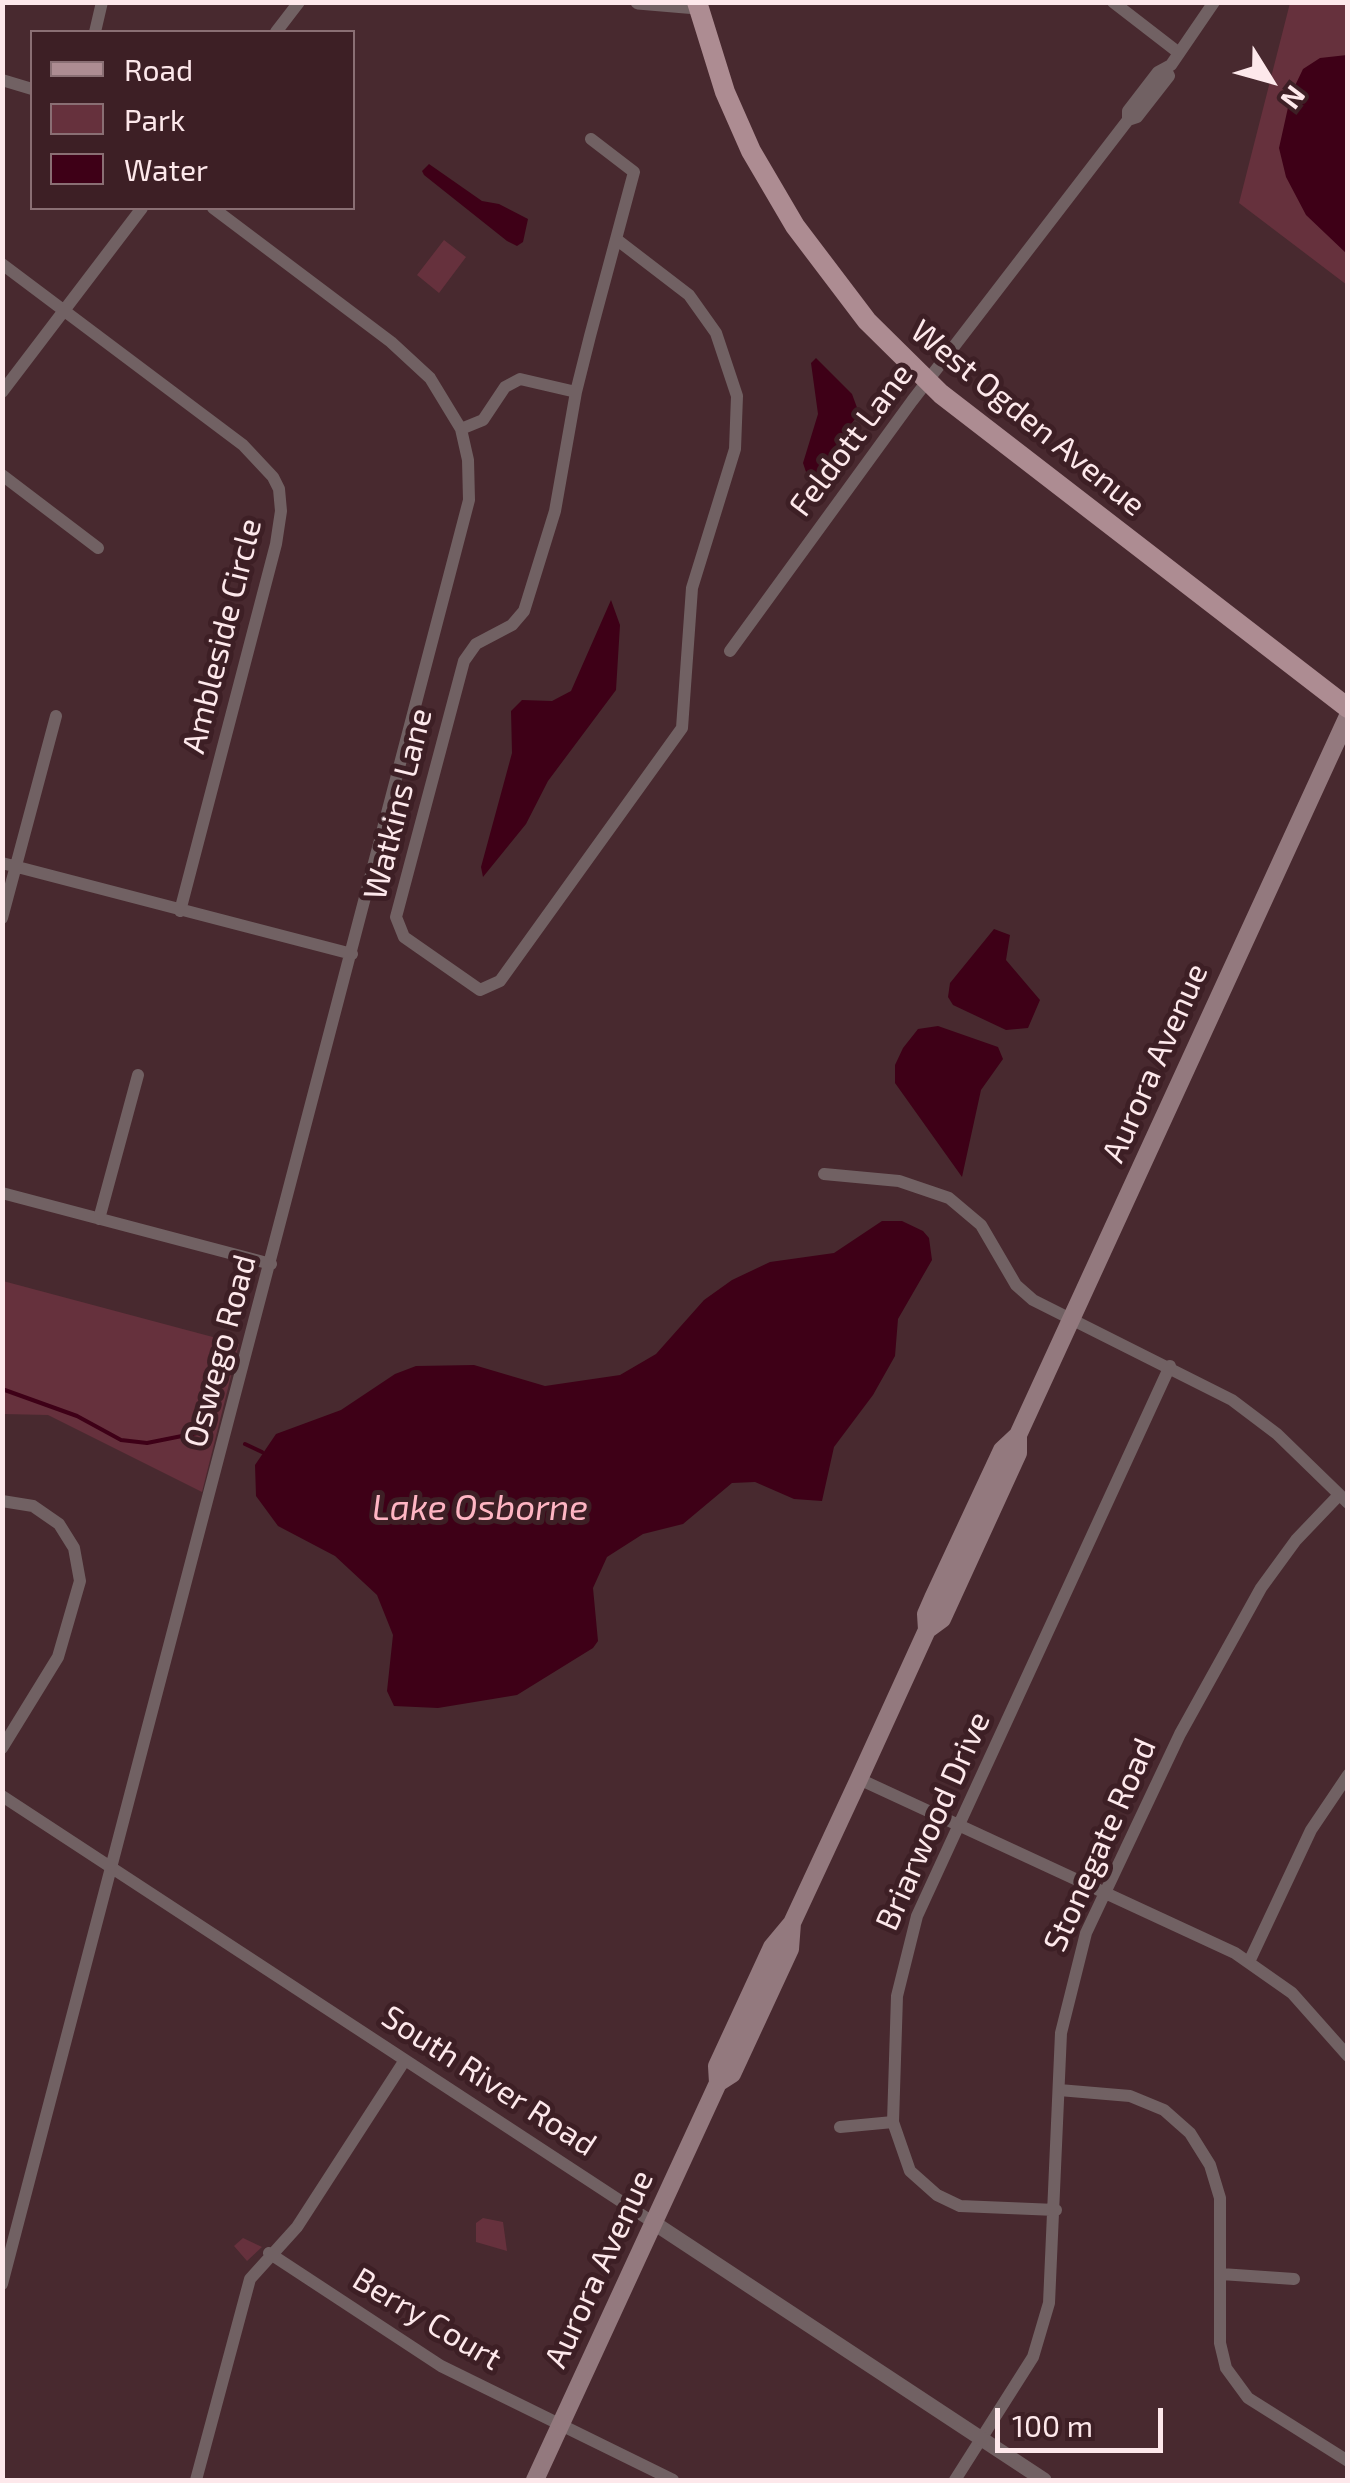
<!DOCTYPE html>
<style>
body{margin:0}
#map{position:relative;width:1350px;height:2483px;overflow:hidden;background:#48292f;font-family:"Exo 2",sans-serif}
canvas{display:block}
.frame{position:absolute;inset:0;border:5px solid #fde8eb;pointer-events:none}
.legend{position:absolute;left:30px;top:30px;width:325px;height:180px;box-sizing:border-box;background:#3d1f25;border:2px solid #8a6f74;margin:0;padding:12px 18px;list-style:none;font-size:30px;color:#fde8eb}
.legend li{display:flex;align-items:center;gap:20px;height:50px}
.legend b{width:50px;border:2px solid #8a6f74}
.north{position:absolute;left:1220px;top:30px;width:100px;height:100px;-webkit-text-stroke:8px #3d1f25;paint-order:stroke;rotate:127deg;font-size:28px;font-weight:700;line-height:40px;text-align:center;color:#fde8eb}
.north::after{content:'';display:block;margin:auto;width:35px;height:45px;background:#fde8eb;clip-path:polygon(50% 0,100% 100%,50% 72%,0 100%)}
.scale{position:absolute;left:995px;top:2408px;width:168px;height:45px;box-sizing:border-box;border:5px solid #fde8eb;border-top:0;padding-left:12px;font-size:30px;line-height:35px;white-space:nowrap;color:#fde8eb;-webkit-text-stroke:8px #3d1f25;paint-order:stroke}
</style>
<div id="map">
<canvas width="1350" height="2483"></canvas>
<div class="frame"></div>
<ul class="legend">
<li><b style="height:12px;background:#ad8c92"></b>Road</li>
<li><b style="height:28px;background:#66313d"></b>Park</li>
<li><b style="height:28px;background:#3e0017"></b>Water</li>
</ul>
<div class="north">N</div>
<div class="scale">100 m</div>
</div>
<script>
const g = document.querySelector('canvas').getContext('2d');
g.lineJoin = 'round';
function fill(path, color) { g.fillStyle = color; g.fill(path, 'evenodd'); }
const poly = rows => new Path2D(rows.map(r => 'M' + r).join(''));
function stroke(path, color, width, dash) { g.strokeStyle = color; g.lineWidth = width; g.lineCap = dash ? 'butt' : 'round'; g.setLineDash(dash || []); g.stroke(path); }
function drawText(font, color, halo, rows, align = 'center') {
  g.font = font + ' "Exo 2",sans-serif'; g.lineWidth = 10; g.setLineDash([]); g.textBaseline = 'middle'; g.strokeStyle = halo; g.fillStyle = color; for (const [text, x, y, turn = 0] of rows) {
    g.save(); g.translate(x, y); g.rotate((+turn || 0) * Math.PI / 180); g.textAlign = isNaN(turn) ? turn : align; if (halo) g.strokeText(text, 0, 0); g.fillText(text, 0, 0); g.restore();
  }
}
const green = poly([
 [1290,3,1347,3,1347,285,1239,203],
 [444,240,466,257,439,293,417,275],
 [3,1281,239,1344,202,1492,48,1415,3,1414],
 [483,2218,503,2222,507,2251,476,2242,476,2223],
 [243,2238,262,2247,247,2261,234,2246]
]);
const water = poly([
 [1347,55,1348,55,1347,254,1306,215,1286,177,1279,148,1291,94,1303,69,1320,58],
 [429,164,482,201,499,204,528,219,523,242,517,246,507,241,424,175,422,171],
 [816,358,852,394,859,413,816,475,808,478,803,463,818,414,811,363],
 [611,600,620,625,616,690,548,781,526,824,483,877,481,867,512,753,511,711,522,700,552,701,571,691],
 [994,929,1010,935,1006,960,1040,1000,1028,1028,1006,1030,953,1005,948,997,950,983],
 [938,1026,998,1047,1003,1059,981,1090,962,1177,895,1083,895,1065,903,1048,918,1029],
 [882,1221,902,1221,923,1231,929,1238,932,1260,898,1319,895,1356,873,1395,834,1447,822,1501,794,1499,755,1482,732,1483,683,1524,643,1534,607,1557,593,1588,598,1641,593,1648,517,1695,438,1708,394,1706,387,1691,393,1635,377,1595,335,1556,278,1526,256,1496,255,1465,276,1434,341,1410,395,1374,416,1366,474,1365,545,1386,620,1375,656,1354,704,1300,732,1280,770,1262,834,1253]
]);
const stream = poly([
 [2,1389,77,1416,121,1440,147,1443,202,1432],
 [245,1444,262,1452]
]);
const minor = poly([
 [1113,2,1179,53],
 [95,32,102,2],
 [276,32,299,2],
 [2,80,32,89],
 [1128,120,1137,117,1169,76,1166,70],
 [591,139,634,172,616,239,594,321,590,336,576,392,555,511,524,611,512,625,476,644,464,661,396,917,404,937,480,990,500,981,682,728,692,588,735,449,737,396,716,333,689,295,616,239],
 [2,264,243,445,273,477,279,489,281,511,276,544,180,911],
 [2,392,142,208],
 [461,429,483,420,505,387,520,379,576,392],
 [2,475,98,548],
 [730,651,912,401,1128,120,1128,111,1158,72,1171,65,1214,2],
 [2,863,352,954],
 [2,918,56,716],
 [824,1174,899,1181,949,1198,981,1225,1016,1285,1033,1300,1232,1400,1277,1434,1348,1503],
 [2,1193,271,1264],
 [99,1219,138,1075],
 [2,1501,33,1506,59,1524,74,1548,80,1581,58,1657,2,1748],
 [859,1779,1235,1953,1292,1993,1348,2056],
 [2,1796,654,2223],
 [1249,1962,1311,1830,1348,1775],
 [1059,2090,1130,2096,1164,2110,1190,2133,1210,2165,1220,2198,1220,2343,1226,2368,1248,2398,1348,2461],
 [840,2127,893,2122],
 [1056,2210,960,2206,937,2195,910,2171,893,2122,897,1996,917,1916,1170,1366],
 [269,2253,441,2366,673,2480],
 [1221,2274,1294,2279],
 [2,2284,469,500,468,460,461,429,430,378,391,342,213,208],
 [196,2480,250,2279,297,2227,405,2060],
 [955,2480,1033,2357,1049,2303,1061,2033,1086,1933,1180,1734,1261,1588,1296,1540,1339,1495]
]);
const tertiary = poly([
 [638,2,697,7],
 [654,2223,1044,2480]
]);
const secondary = poly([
 [927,1630,942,1619,1018,1453,1018,1435],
 [718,2083,717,2066,772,1947,792,1923,859,1779,927,1630,926,1614,933,1598,1002,1450,1018,1435,1348,716],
 [535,2480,718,2083,732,2074,790,1949,792,1923]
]);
const primary = poly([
 [697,2,725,92,751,151,795,226,867,321,941,394,1348,708]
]);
const streetNames = [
 ["West Ogden Avenue",1028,418,39],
 ["Feldott Lane",851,440,-53],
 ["Ambleside Circle",222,636,-76],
 ["Watkins Lane",398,804,-76],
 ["Aurora Avenue",1155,1063,-66],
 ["Oswego Road",220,1351,-75],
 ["Briarwood Drive",933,1821,-66],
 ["Stonegate Road",1100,1845,-66],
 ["South River Road",489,2081,33],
 ["Aurora Avenue",599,2269,-65],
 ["Berry Court",427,2319,31]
];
const waterNames = [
 ["Lake Osborne",480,1508]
];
fill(green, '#66313d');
fill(water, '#3e0017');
stroke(stream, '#3e0017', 4);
stroke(minor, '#716163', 12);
stroke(tertiary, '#716163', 15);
stroke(secondary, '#93797e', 18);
stroke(primary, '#ad8c92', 20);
drawText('32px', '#fde8eb', '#3d1f25', streetNames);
drawText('italic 35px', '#ffb5c3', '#3d1f25', waterNames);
</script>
